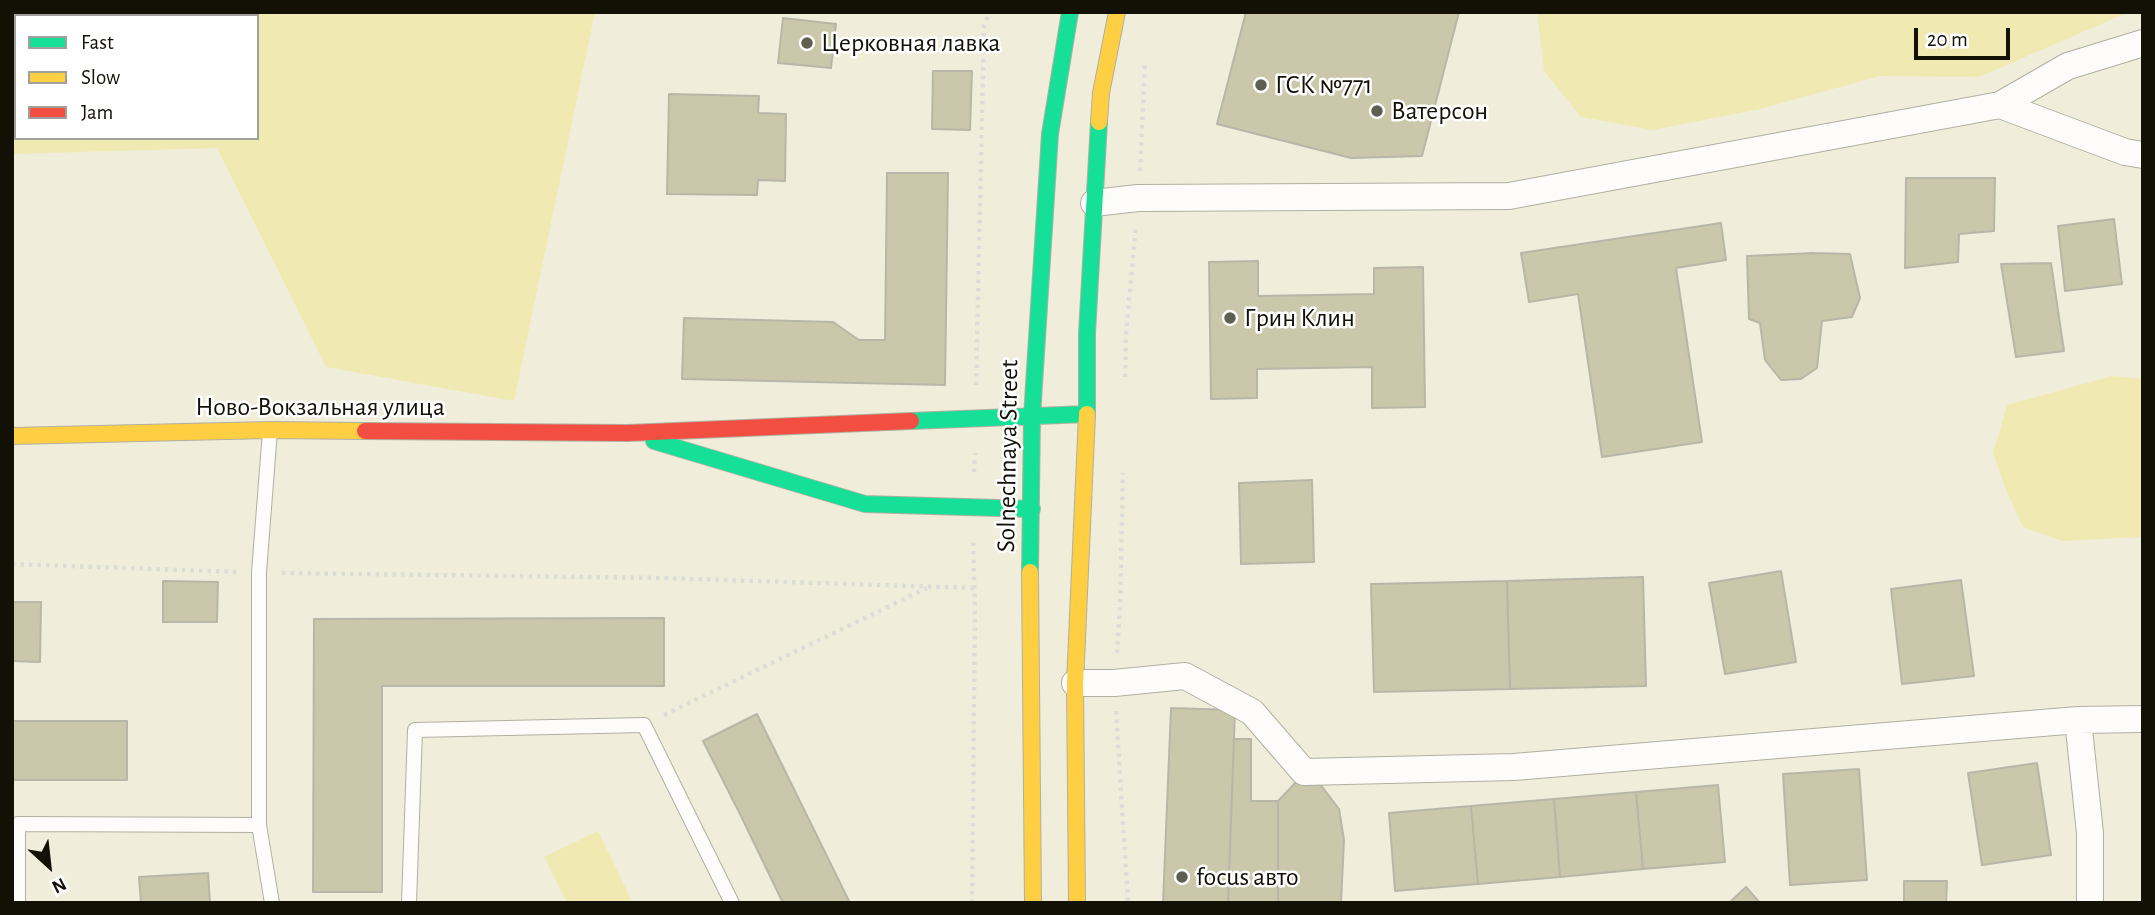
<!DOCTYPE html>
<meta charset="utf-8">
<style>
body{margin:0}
#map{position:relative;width:2155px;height:915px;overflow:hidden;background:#f0eedb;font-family:"Alegreya Sans",sans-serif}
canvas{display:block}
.frame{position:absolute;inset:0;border:14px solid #131106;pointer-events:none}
.legend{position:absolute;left:14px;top:14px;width:245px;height:126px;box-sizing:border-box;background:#fff;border:2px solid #a1a09b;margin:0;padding:9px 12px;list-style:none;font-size:21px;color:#131106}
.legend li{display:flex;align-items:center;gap:14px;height:35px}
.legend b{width:35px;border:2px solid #a1a09b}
.north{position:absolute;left:14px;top:831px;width:70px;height:70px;-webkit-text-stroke:5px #fff;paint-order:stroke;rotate:153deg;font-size:19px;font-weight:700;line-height:28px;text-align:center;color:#131106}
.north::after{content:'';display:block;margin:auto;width:24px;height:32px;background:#131106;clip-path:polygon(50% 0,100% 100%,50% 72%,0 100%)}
.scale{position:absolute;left:1914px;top:28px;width:96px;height:32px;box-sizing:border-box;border:4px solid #131106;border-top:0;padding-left:9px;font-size:21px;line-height:24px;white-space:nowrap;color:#131106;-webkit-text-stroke:5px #fff;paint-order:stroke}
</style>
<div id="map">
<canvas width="2155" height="915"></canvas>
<div class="frame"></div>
<ul class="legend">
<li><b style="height:9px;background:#16e098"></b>Fast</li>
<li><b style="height:9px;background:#ffcf43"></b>Slow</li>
<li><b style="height:9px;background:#f24e42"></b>Jam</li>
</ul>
<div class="north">N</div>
<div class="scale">20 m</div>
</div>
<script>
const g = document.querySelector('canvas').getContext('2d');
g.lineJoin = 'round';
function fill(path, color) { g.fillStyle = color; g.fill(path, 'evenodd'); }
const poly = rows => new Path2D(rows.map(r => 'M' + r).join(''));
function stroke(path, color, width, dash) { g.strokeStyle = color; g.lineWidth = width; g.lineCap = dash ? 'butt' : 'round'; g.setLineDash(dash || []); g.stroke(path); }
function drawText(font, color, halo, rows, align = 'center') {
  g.font = font + ' "Alegreya Sans",sans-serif'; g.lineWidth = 5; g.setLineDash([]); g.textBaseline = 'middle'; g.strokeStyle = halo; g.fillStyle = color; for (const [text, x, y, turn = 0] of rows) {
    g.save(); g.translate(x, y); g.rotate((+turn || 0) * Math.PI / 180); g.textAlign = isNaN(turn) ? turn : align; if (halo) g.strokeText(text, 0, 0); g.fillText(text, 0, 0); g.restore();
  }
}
const green = poly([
 [109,12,595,12,514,401,326,367,217,148,12,154,12,38,16,38,16,138,257,138,257,16,109,16],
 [1537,12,2129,12,1979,77,1880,76,1760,109,1653,130,1581,117,1544,71],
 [2112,376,2143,379,2143,537,2062,541,2023,527,2006,490,1993,453,2007,405],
 [598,831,633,903,567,903,544,857]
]);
const building = poly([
 [12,12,98,12,97,16,16,16,16,29,12,29,12,12],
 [12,12,98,12,97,16,16,16,16,29,12,29,12,12],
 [1246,12,1459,12,1422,156,1351,158,1217,124,1246,12],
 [783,18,836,24,831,68,778,63,783,18],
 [933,71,972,71,970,130,932,129,933,71],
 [669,94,759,96,758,113,786,114,785,181,758,180,757,195,667,194,669,94],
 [887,173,948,173,945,385,682,379,684,318,833,322,859,340,885,340,887,173],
 [1906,178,1995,178,1994,231,1959,234,1958,262,1905,268,1906,178],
 [2114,219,2122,284,2065,291,2058,226,2114,219],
 [1721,223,1726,260,1676,268,1702,442,1602,457,1578,294,1529,302,1521,253,1721,223],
 [1814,253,1850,254,1860,298,1852,317,1822,321,1817,368,1801,379,1781,380,1765,360,1760,323,1749,319,1747,256,1814,253],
 [1258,261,1258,296,1374,294,1374,268,1423,267,1425,407,1372,408,1372,367,1257,369,1257,398,1211,399,1209,262,1258,261],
 [2051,263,2064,351,2016,357,2001,264,2051,263],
 [1312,480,1314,562,1241,564,1239,483,1312,480],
 [1781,571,1796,662,1725,674,1709,583,1781,571],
 [1643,577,1646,686,1510,689,1507,581,1643,577],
 [1961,580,1974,676,1902,684,1891,589,1961,580],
 [163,581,218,582,217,622,163,622,163,581],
 [1507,581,1510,689,1374,692,1371,584,1507,581],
 [12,602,41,602,40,662,12,661,12,602],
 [664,618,664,686,382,686,382,892,313,892,314,619,664,618],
 [1171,708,1235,710,1228,903,1163,903,1171,708],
 [757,714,850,903,783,903,740,814,703,741,757,714],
 [12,721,127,721,127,780,12,780,12,721],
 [1234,739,1251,739,1251,801,1278,801,1278,903,1228,903,1234,739],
 [2037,763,2051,855,1982,865,1968,773,2037,763],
 [1859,769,1867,880,1790,885,1783,774,1859,769],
 [1299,779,1320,784,1339,809,1344,840,1341,903,1278,903,1278,801,1299,779],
 [1718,785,1725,862,1643,869,1636,792,1718,785],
 [1636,792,1643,869,1560,877,1554,799,1636,792],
 [1554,799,1560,877,1478,884,1471,806,1554,799],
 [1471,806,1478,884,1395,891,1389,813,1471,806],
 [208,873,210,903,141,903,139,877,208,873],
 [1904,881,1947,881,1946,903,1904,903,1904,881],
 [1746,887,1760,903,1729,903,1746,887]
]);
const path = poly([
 [1140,171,1145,64],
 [1125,377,1126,334,1136,225],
 [976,385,984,25,990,12],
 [974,472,975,453],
 [12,564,239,572],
 [282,573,662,578,974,588],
 [1117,653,1120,607,1123,473],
 [1116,711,1128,903],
 [664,715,927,588],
 [972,903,975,608,973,540]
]);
const lane = poly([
 [270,431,259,572,259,825,272,903],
 [18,903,18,824,259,825],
 [409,903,415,730,644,725,732,903]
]);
const street = poly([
 [2000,105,2125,152,2143,155],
 [1094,203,1138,198,1509,196,2000,105,2068,66,2143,43],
 [1075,683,1114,683,1185,676,1252,712,1304,772,1514,767,2078,720,2143,719],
 [2078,720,2090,833,2090,903]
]);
const fast = poly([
 [1087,414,1087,333,1099,122],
 [911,421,1087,414],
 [654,441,865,504,1032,509],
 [1030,572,1032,416,1050,134,1070,12]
]);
const slow = poly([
 [1099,122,1101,93,1117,12],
 [12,436,270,430,365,431],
 [1030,572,1033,903],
 [1077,903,1075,683,1087,414]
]);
const jam = poly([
 [365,431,628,433,911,421]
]);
const markers = [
 [807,43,7,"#605e51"],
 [1261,85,7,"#605e51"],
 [1377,111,7,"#605e51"],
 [1230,318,7,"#605e51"],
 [1182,877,7,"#605e51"]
];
const poiNames = [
 ["Церковная лавка",821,43],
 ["ГСК №771",1275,85],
 ["Ватерсон",1391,111],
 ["Грин Клин",1244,318],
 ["focus авто",1196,877]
];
const streetNames = [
 ["Ново-Вокзальная улица",320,407],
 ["Solnechnaya Street",1008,456,-89]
];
fill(green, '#f1e9b2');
fill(building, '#cbc7aa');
stroke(building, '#b8b6a8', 2);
stroke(lane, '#b1afa1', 16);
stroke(street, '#b1afa1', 28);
stroke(fast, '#b1afa1', 18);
stroke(slow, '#b1afa1', 18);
stroke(jam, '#b1afa1', 18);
stroke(path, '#ddddd8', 4.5, [3.5, 5]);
stroke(lane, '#fdfcfa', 14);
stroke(street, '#fdfcfa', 26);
stroke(fast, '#16e098', 16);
stroke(slow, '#ffcf43', 16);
stroke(jam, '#f24e42', 16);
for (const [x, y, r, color] of markers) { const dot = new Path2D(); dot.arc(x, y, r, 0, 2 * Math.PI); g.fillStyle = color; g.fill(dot); stroke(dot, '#fff', 2.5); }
drawText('26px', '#131106', '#fff', poiNames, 'left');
drawText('26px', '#131106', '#fff', streetNames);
</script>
